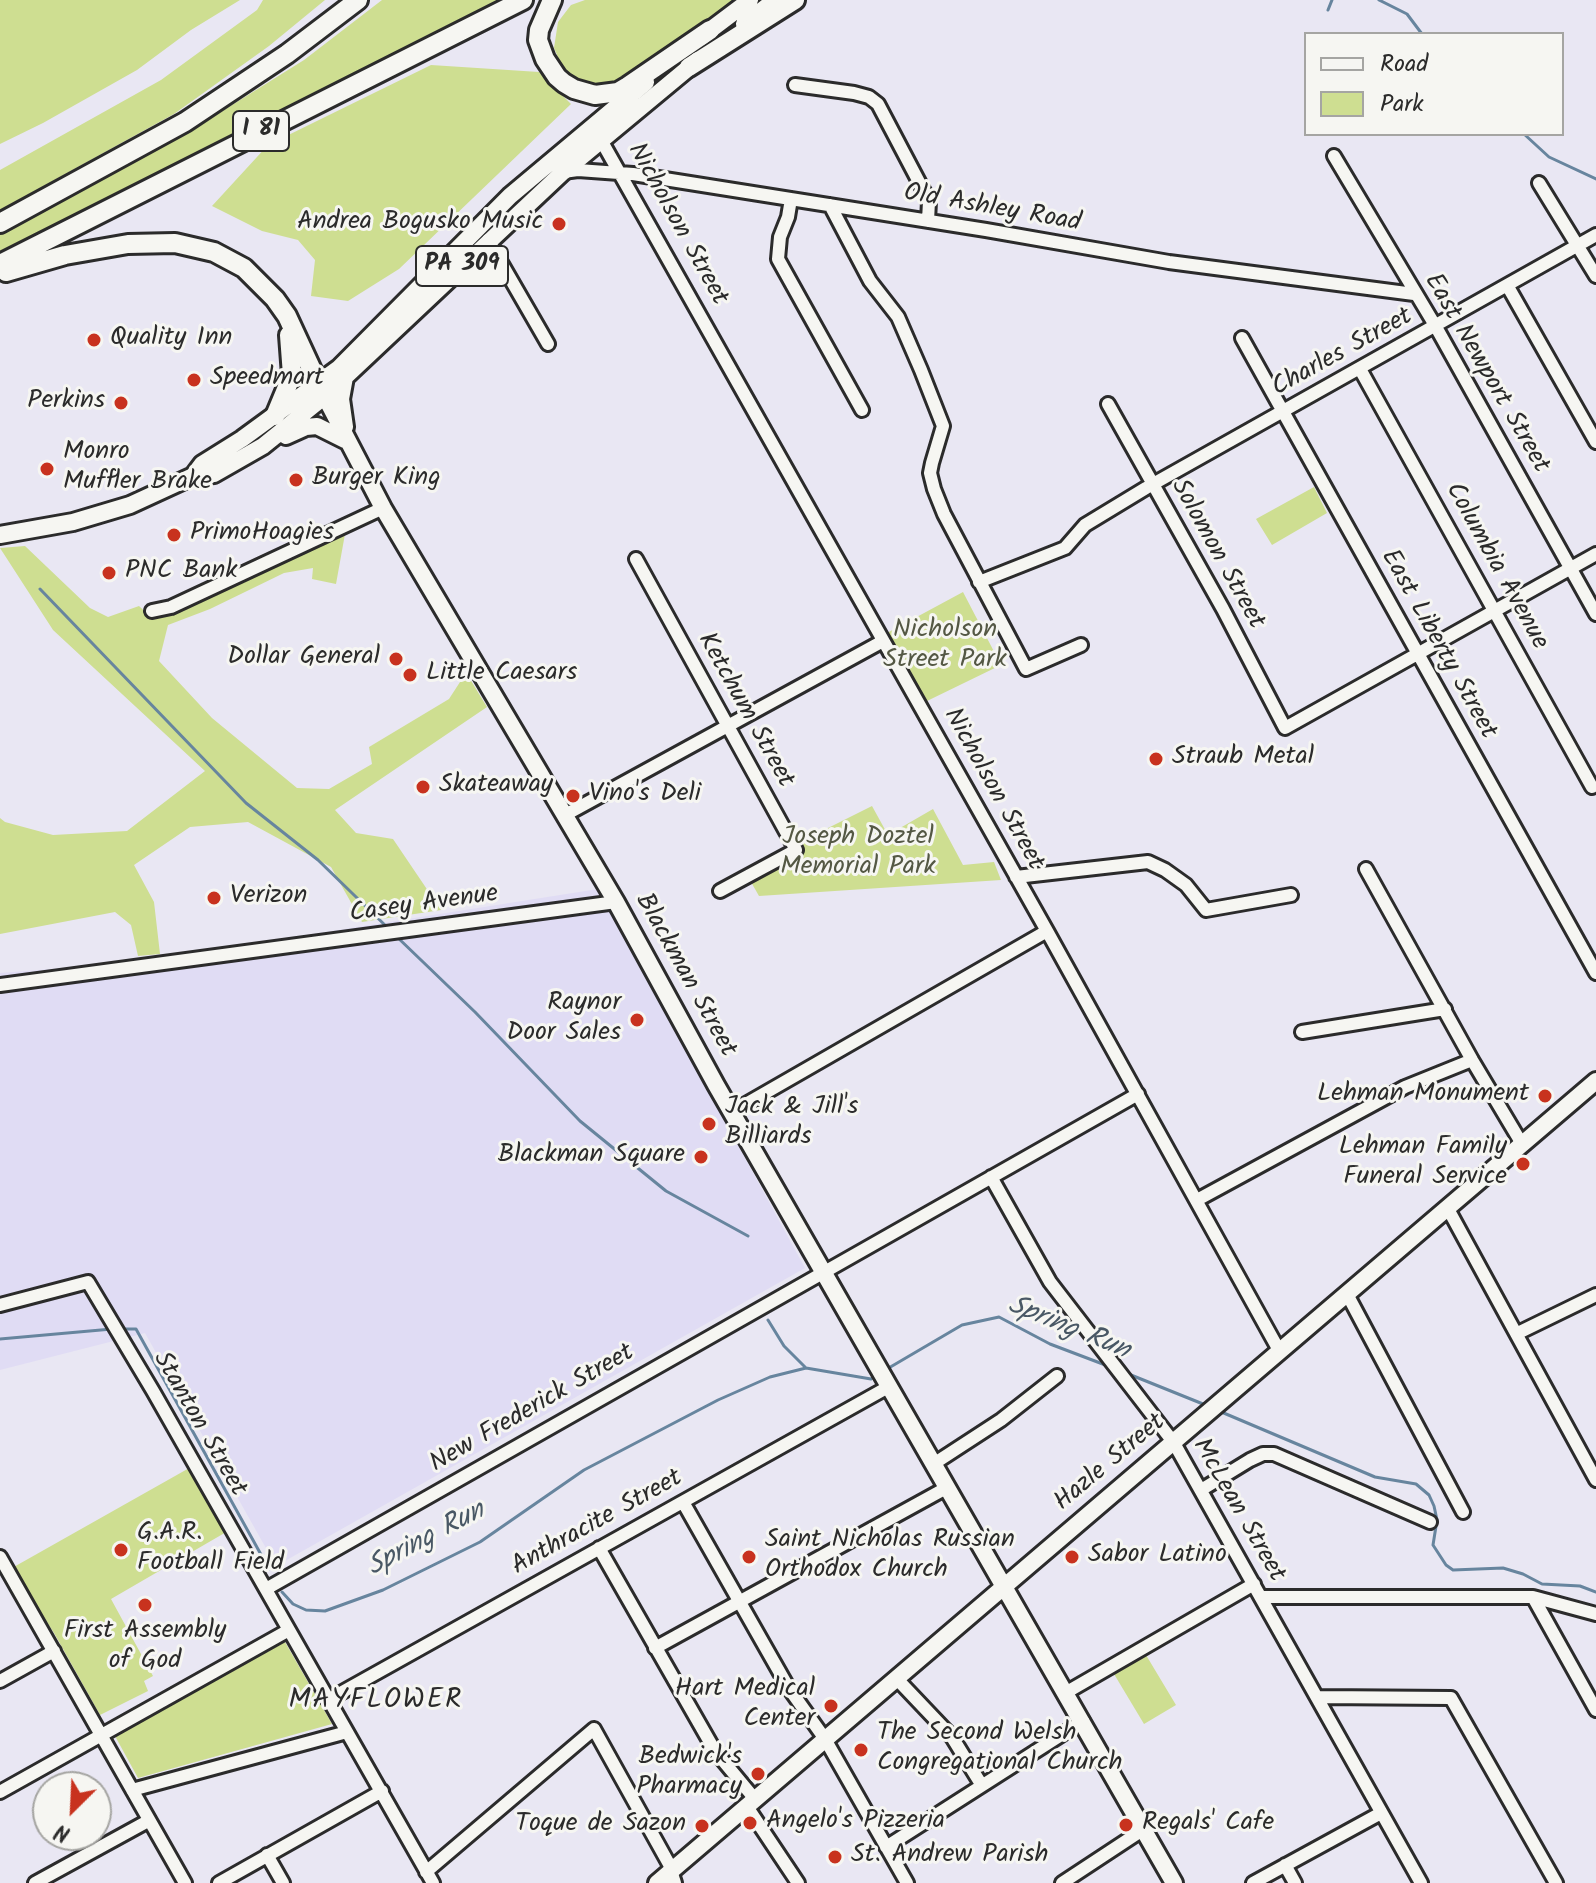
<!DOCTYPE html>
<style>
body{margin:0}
#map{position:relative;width:1596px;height:1883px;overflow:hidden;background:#e9e7f3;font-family:Kalam,sans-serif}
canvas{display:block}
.legend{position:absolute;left:1304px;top:32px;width:260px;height:104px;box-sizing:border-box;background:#f6f6f2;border:2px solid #a5a5a2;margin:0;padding:10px 14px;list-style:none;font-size:24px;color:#2b2b2b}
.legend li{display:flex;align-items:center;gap:16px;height:40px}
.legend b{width:40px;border:2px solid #a5a5a2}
.north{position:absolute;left:32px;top:1771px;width:80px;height:80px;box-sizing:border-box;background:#f6f6f2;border:2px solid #a5a5a2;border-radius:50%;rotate:204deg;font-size:22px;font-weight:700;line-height:32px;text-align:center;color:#2b2b2b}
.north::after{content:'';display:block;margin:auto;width:28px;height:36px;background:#c8321e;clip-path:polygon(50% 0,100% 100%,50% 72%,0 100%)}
</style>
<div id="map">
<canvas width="1596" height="1883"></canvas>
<ul class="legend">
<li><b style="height:10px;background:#f6f6f2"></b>Road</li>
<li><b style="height:22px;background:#cede91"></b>Park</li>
</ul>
<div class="north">N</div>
</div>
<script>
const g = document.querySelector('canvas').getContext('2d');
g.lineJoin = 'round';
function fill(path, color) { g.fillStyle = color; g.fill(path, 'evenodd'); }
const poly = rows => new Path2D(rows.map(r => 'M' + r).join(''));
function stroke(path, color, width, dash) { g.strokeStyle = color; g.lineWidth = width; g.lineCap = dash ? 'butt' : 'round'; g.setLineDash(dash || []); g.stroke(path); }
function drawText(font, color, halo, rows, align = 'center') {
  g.font = font + ' Kalam,sans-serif'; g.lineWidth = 6; g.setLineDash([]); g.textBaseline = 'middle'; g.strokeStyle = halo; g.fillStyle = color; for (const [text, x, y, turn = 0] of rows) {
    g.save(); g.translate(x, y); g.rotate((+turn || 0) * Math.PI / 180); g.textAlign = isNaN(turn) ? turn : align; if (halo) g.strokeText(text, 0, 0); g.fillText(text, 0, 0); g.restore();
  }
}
const built = poly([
 [598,889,805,1268,276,1566,145,1333,0,1370,0,973,129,963]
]);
const green = poly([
 [0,0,240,0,191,30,137,70,43,123,0,144],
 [263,0,325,0,269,46,174,114,0,210,0,170,161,80,257,10],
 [382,0,505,0,423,39,263,125,0,257,0,231,184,135,304,60],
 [585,0,735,0,622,81,601,89,580,85,563,69,554,48,558,22,571,5],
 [431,65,539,72,571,104,399,269,348,301,311,296,315,260,298,240,262,231,212,206,268,145],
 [1314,487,1327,513,1272,545,1256,519],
 [345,534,336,584,312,579,313,568,284,573,210,609,168,625,159,661,212,718,297,788,329,789,372,764,369,747,449,699,460,682,470,679,487,707,335,810,356,833,393,839,441,910,362,922,331,867,248,822,190,827,134,865,154,902,160,954,138,956,131,925,115,912,0,934,0,818,5,822,53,835,127,831,205,771,53,630,0,548,25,546,90,608,108,617,139,606,152,618,237,584],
 [963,592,1001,665,927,701,887,633],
 [872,806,888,835,933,809,963,865,994,862,1001,880,759,896,751,882,803,850,802,841],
 [191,1467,228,1531,111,1599,153,1676,144,1681,148,1691,100,1715,54,1633,12,1568],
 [285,1642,332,1724,138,1778,115,1736],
 [1146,1655,1176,1705,1144,1724,1114,1674]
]);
const stream = poly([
 [1379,0,1407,14,1422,34],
 [1328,10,1332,0],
 [1524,134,1549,157,1596,179],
 [40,589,246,803,318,860,389,929],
 [395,935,475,1012,580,1121,666,1191,748,1236],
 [768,1320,784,1346,806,1368],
 [119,1329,136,1329,269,1569],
 [0,1339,112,1329],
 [887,1369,962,1325,999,1317,1050,1344,1108,1366],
 [1126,1373,1208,1406],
 [1219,1411,1375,1477,1416,1484,1429,1495,1434,1506,1437,1520,1433,1545,1446,1565,1453,1570,1503,1568,1523,1574,1542,1584,1580,1586,1596,1592],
 [282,1592,293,1604,306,1610,325,1611,383,1590,480,1542,584,1470,718,1400,770,1377,806,1368,871,1379,877,1375]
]);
const minor = poly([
 [795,85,854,93,869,97,878,104,929,201,928,221],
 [597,133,1047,931,1280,1352],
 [1334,156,1436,327,1596,614],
 [563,172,578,170,633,174,986,230,1169,262,1414,294],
 [1539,183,1596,276],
 [791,199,788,217,780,237,778,259,862,410],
 [830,205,870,281,898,317,921,370,943,426,932,463,930,473,934,489,944,514,1026,669,1081,645],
 [488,240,548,344],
 [1507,285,1596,442],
 [1242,338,1596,973],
 [1360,369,1592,787],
 [1108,404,1223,609,1285,728,1596,554],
 [636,559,796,850,720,891],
 [979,582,1065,548,1085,525,1146,488,1596,235],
 [152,611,171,607,383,508],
 [565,815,883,641],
 [1366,869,1472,1060,1522,1144],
 [1016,877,1148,862,1165,870,1186,885,1206,910,1291,895],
 [0,985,616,902],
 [1302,1032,1445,1009],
 [732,1112,1047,931],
 [991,1177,1050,1282,1174,1443,1421,1883],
 [1197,1200,1405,1087,1472,1060],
 [1447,1207,1596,1480],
 [1347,1294,1463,1512],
 [0,1305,88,1282,153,1391,433,1883],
 [1518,1333,1596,1295],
 [935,1463,1001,1420,1057,1376],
 [1201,1490,1250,1460,1263,1454,1274,1454,1430,1522],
 [683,1502,788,1687,825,1739,907,1883],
 [599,1548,715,1751,754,1798],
 [0,1557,185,1883],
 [266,1589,1138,1094],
 [1261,1597,1533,1597,1596,1614],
 [1533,1597,1596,1710],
 [655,1648,948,1487],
 [896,1678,952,1737,981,1784],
 [0,1681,54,1651],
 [1067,1692,1254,1584],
 [1318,1697,1451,1698,1556,1883],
 [328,1700,890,1386],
 [132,1790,347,1732],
 [0,1792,289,1630],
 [746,1805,798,1883],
 [886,1847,1083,1721],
 [267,1855,283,1883],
 [1285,1865,1295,1883],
 [426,1872,594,1729,669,1864,675,1883],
 [35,1883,148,1821],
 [219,1883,382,1791],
 [1062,1883,1144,1829],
 [1253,1883,1381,1813]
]);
const major = poly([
 [744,24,775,0],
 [701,37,750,0],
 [318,383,383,508,616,902,716,1085,1174,1883],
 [345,427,341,399,345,377],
 [286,436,306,427,317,426,345,440],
 [193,476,202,464,242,439,339,368,510,196,646,82],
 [0,535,73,522,130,505,193,476,214,474,263,446,325,396,563,172,698,60],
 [657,1883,1596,1081]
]);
const highway = poly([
 [552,0,539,30,538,40,545,59,557,77,564,83,574,89,595,95,618,92,628,86,710,30],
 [689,67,795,0],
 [0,223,185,122,287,54,358,0],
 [0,264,523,0],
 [6,272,65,255,128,244,175,243,214,252,244,268,275,299,287,316,318,383],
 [275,416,292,375,289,335]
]);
const markers = [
 [559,224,8,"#c8321e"],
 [94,340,8,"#c8321e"],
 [194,380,8,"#c8321e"],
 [121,403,8,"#c8321e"],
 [47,469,8,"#c8321e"],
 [296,480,8,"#c8321e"],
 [174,535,8,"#c8321e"],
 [109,573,8,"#c8321e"],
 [396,659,8,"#c8321e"],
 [410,675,8,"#c8321e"],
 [1156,759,8,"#c8321e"],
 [423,787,8,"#c8321e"],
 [573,796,8,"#c8321e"],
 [214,898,8,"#c8321e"],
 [637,1020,8,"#c8321e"],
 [1545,1096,8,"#c8321e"],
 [709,1124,8,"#c8321e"],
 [701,1157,8,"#c8321e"],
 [1523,1164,8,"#c8321e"],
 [121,1550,8,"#c8321e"],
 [749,1557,8,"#c8321e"],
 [1072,1557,8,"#c8321e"],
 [145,1605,8,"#c8321e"],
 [831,1706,8,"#c8321e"],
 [861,1750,8,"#c8321e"],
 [758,1774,8,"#c8321e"],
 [750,1823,8,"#c8321e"],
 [1126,1825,8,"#c8321e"],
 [702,1826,8,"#c8321e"],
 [835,1857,8,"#c8321e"]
];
const shields = [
 [261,131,56],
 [462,266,92]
];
const shieldNames = [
 ["I 81",261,131],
 ["PA 309",462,266]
];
const streetNames = [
 ["Old Ashley Road",992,210,10],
 ["Nicholson Street",676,225,61],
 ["Charles Street",1343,354,-29],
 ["East Newport Street",1485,374,60],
 ["Solomon Street",1216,555,61],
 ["Columbia Avenue",1495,567,61],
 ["East Liberty Street",1437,645,61],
 ["Ketchum Street",744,711,61],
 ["Nicholson Street",992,790,61],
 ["Casey Avenue",424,906,-8],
 ["Blackman Street",684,976,61],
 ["New Frederick Street",533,1410,-30],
 ["Stanton Street",198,1425,60],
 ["Hazle Street",1111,1464,-40],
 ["McLean Street",1237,1511,60],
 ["Anthracite Street",598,1524,-29]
];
const poiNames = [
 ["Andrea Bogusko Music",543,224,"right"],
 ["Quality Inn",110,340],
 ["Speedmart",210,380],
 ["Perkins",105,403,"right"],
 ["Monro",63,454],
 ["Muffler Brake",63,484],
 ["Burger King",312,480],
 ["PrimoHoagies",190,535],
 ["PNC Bank",125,573],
 ["Dollar General",380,659,"right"],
 ["Little Caesars",426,675],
 ["Straub Metal",1172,759],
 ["Skateaway",439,787],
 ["Vino's Deli",589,796],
 ["Verizon",230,898],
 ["Raynor",621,1005,"right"],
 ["Door Sales",621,1035,"right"],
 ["Lehman Monument",1529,1096,"right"],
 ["Jack & Jill's",725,1109],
 ["Billiards",725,1139],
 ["Lehman Family",1507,1149,"right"],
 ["Funeral Service",1507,1179,"right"],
 ["Blackman Square",685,1157,"right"],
 ["G.A.R.",137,1535],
 ["Football Field",137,1565],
 ["Saint Nicholas Russian",765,1542],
 ["Orthodox Church",765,1572],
 ["Sabor Latino",1088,1557],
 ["First Assembly",145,1633,"center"],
 ["of God",145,1663,"center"],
 ["Hart Medical",815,1691,"right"],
 ["Center",815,1721,"right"],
 ["The Second Welsh",877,1735],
 ["Congregational Church",877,1765],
 ["Bedwick's",742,1759,"right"],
 ["Pharmacy",742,1789,"right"],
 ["Angelo's Pizzeria",766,1823],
 ["Regals' Cafe",1142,1825],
 ["Toque de Sazon",686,1826,"right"],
 ["St. Andrew Parish",851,1857]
];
const parkNames = [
 ["Nicholson",945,632],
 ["Street Park",945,662],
 ["Joseph Doztel",858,839],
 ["Memorial Park",858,869]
];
const waterNames = [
 ["Spring Run",1068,1330,22],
 ["Spring Run",427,1541,-28]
];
const neighbourhoodNames = [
 ["MAYFLOWER",376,1702]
];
fill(built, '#e0dcf4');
fill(green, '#cede91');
stroke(stream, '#67859e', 3);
stroke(minor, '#2b2b2b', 18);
stroke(major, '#2b2b2b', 22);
stroke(highway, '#2b2b2b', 24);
stroke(minor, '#f6f6f2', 12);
stroke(major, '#f6f6f2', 16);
stroke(highway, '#f6f6f2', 18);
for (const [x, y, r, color] of markers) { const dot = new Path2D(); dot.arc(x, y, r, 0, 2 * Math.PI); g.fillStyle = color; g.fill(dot); stroke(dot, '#f6f6f2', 3); }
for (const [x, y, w] of shields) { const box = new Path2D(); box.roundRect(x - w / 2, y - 20, w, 40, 6); g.fillStyle = '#f6f6f2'; g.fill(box); stroke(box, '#2b2b2b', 2); }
drawText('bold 24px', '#2b2b2b', null, shieldNames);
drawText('26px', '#2b2b2b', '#f6f6f2', streetNames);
drawText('26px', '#2b2b2b', '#f6f6f2', poiNames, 'left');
drawText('26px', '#545844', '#f6f6f2', parkNames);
drawText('italic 28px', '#495865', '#f6f6f2', waterNames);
g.letterSpacing = '2px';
drawText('28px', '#2b2b2b', '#f6f6f2', neighbourhoodNames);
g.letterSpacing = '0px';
</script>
